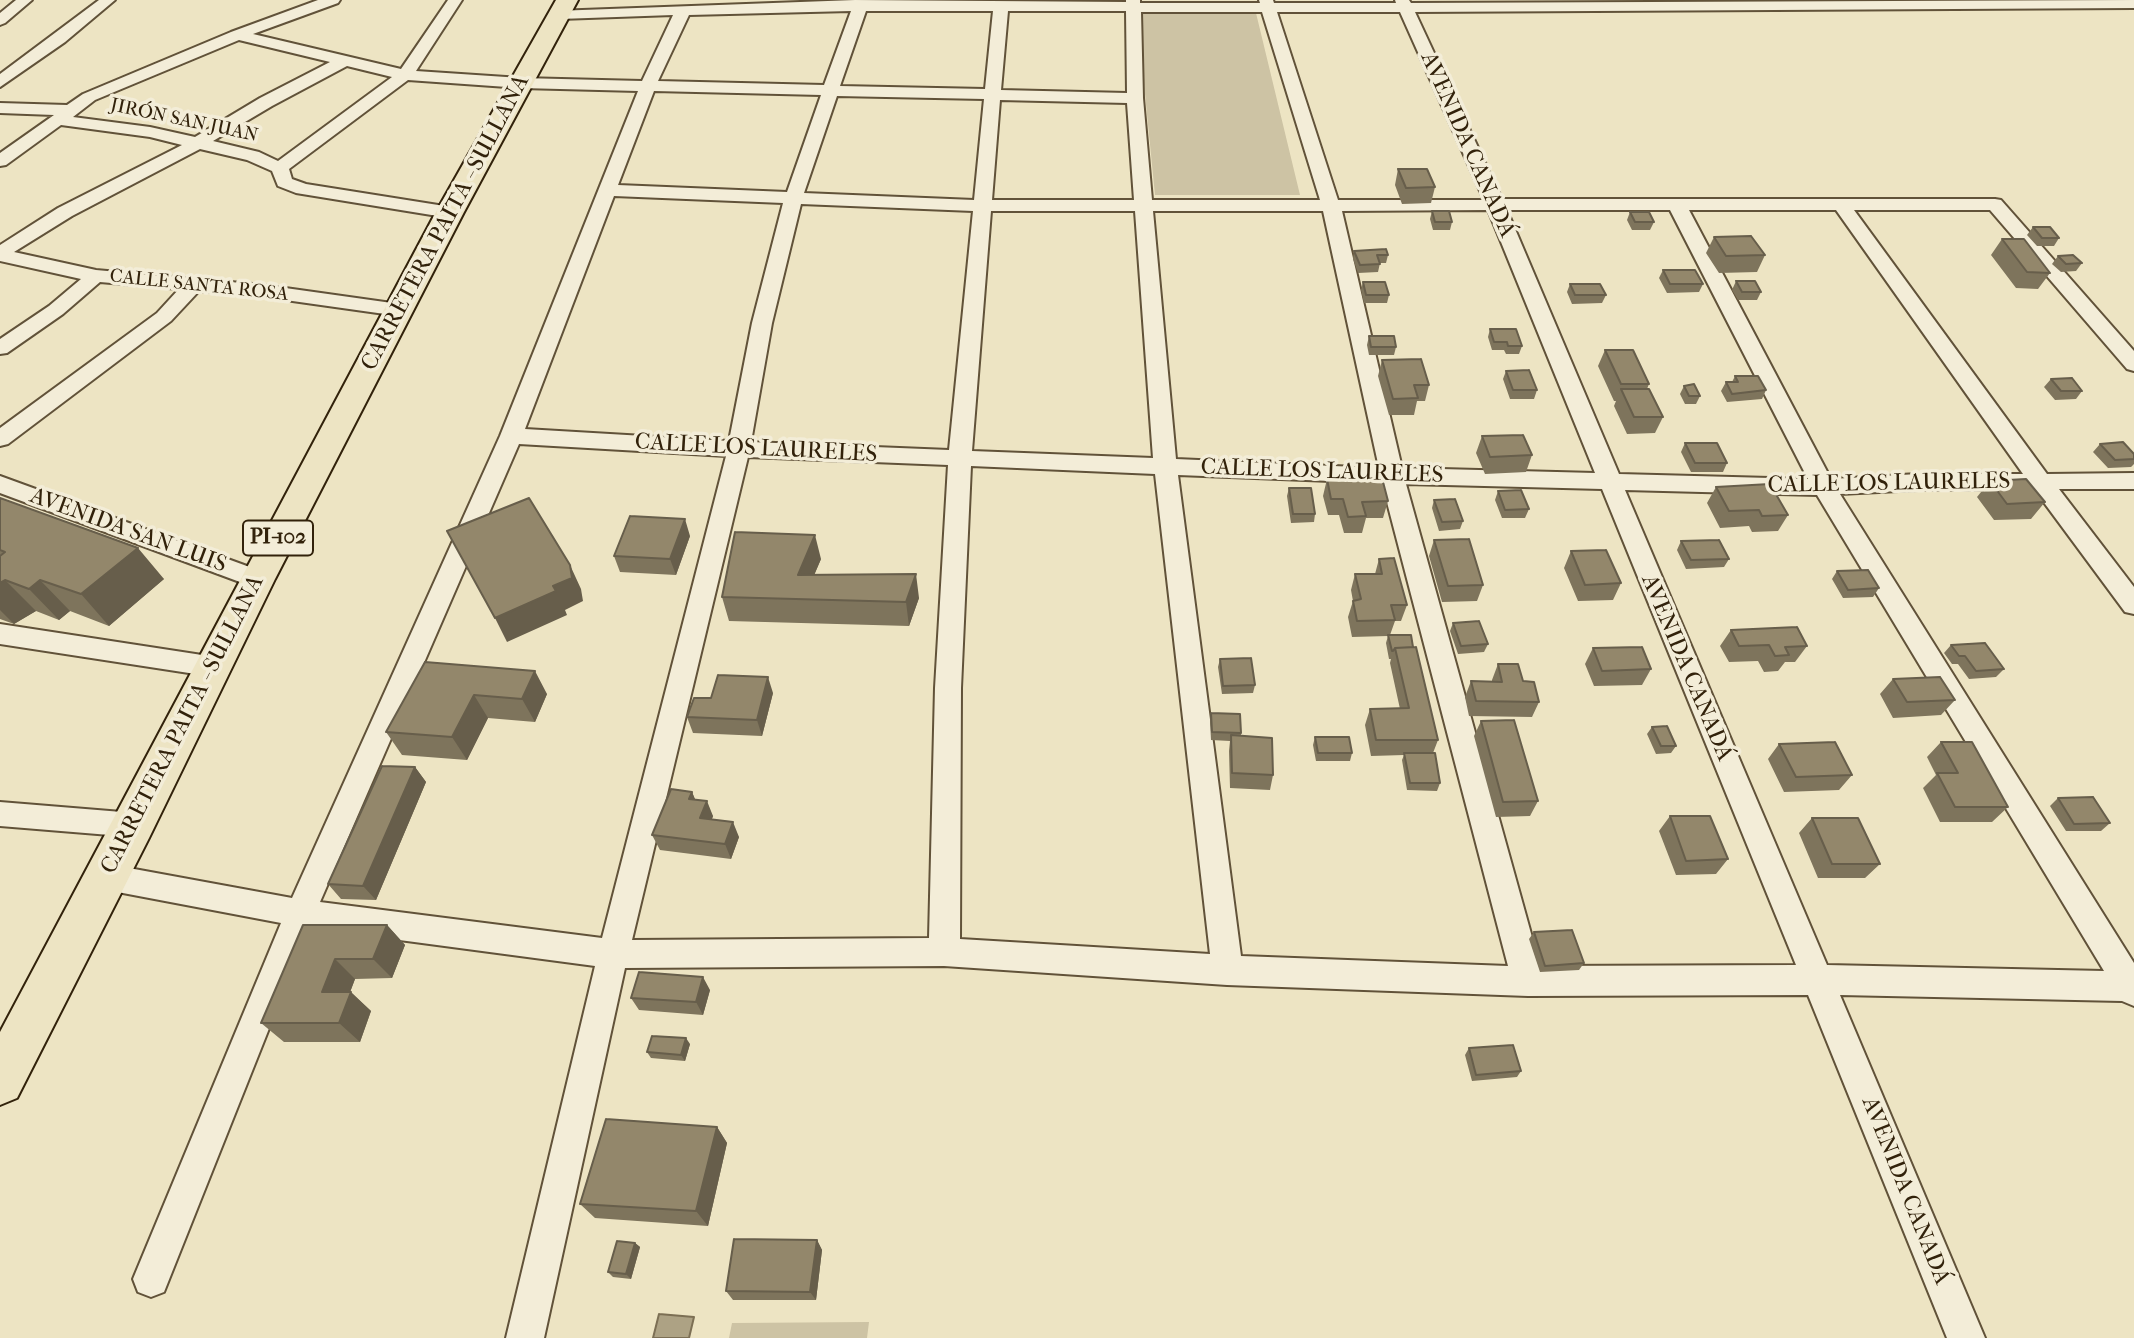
<!DOCTYPE html>
<meta charset="utf-8">
<style>
body{margin:0}
canvas{display:block;background:#ede4c3}
</style>
<canvas width="2134" height="1338"></canvas>
<script>
const g = document.querySelector('canvas').getContext('2d');
g.lineJoin = 'round';
function fill(path, color) { g.fillStyle = color; g.fill(path, 'evenodd'); }
const poly = rows => new Path2D(rows.map(r => 'M' + r).join(''));
function stroke(path, color, width, dash) { g.strokeStyle = color; g.lineWidth = width; g.lineCap = dash ? 'butt' : 'round'; g.setLineDash(dash || []); g.stroke(path); }
function drawText(font, color, halo, rows, align = 'center') {
  g.font = font + ' "IM FELL French Canon",serif'; g.lineWidth = 7; g.setLineDash([]); g.textBaseline = 'middle'; g.strokeStyle = halo; g.fillStyle = color; for (const [text, x, y, turn = 0] of rows) {
    g.save(); g.translate(x, y); g.rotate((+turn || 0) * Math.PI / 180); g.textAlign = isNaN(turn) ? turn : align; if (halo) g.strokeText(text, 0, 0); g.fillText(text, 0, 0); g.restore();
  }
}
const green = poly([
 [1137,13,1256,13,1300,195,1155,195],
 [869,1322,867,1338,729,1338,732,1323]
]);
const water = poly([
 [659,1314,694,1317,689,1338,653,1338,659,1314]
]);
const minor = poly([
 [16,0,32,0,5,23,0,25,0,13,16,0],
 [99,0,115,0,65,42,0,87,0,74,99,0],
 [318,0,340,0,338,3,253,34,401,69,448,0,462,0,416,71,521,78,642,81,673,15,560,19,552,14,555,11,855,0,1126,2,1126,0,1140,0,1140,3,1260,3,1259,0,1273,0,1274,3,1396,3,1395,0,1409,0,1411,3,2134,0,2134,8,1415,12,1502,199,1995,199,2001,200,2134,351,2134,371,2127,369,1990,210,1854,210,2047,474,2134,473,2134,489,2059,489,2134,587,2134,614,2125,612,2034,489,1918,490,1840,494,2134,963,2134,1006,2122,1001,1840,995,1985,1338,1947,1338,1808,995,1528,996,1227,985,944,966,625,968,544,1338,506,1338,595,966,309,928,164,1292,151,1297,138,1292,133,1279,281,923,107,890,96,886,92,877,96,868,107,864,292,898,500,436,638,91,521,88,408,80,289,169,292,179,306,184,457,208,459,212,450,218,296,193,278,186,272,171,247,160,200,149,72,216,14,252,96,270,264,285,399,304,406,306,409,310,406,314,399,316,264,297,199,291,171,321,8,444,0,446,0,428,157,313,179,289,100,282,63,314,7,353,0,354,0,339,49,306,81,279,0,261,0,245,58,208,182,145,150,137,61,125,6,165,0,166,0,153,54,115,0,113,0,103,67,105,83,94,231,32,318,0],
 [851,11,824,85,658,81,689,15,851,11],
 [866,11,993,11,985,89,840,86,866,11],
 [1008,11,1126,11,1127,93,1001,90,1008,11],
 [1141,12,1262,12,1320,200,1152,200,1143,98,1141,12],
 [1277,12,1400,12,1484,200,1338,200,1277,12],
 [239,40,330,62,260,98,195,137,150,127,73,117,95,100,239,40],
 [347,66,392,77,278,161,259,152,213,141,272,106,347,66],
 [654,91,821,95,787,192,618,185,654,91],
 [837,96,984,99,974,200,804,193,837,96],
 [1000,100,1127,103,1134,200,992,200,1000,100],
 [614,196,783,203,752,323,729,441,525,429,614,196],
 [801,204,973,211,949,450,751,442,772,323,801,204],
 [1488,210,1595,473,1402,468,1342,211,1488,210],
 [1507,210,1670,210,1808,479,1619,474,1507,210],
 [1689,210,1836,210,2023,474,1918,474,1831,479,1689,210],
 [991,211,1135,211,1153,458,972,451,991,211],
 [1153,211,1323,211,1379,468,1176,459,1153,211],
 [519,444,726,456,602,938,320,902,519,444],
 [748,457,948,465,935,688,929,938,632,940,748,457],
 [971,466,1155,474,1210,954,960,939,961,688,971,466],
 [1178,475,1382,483,1508,966,1241,956,1178,475],
 [1406,484,1602,489,1796,965,1540,966,1406,484],
 [1625,490,1817,495,2104,971,1827,965,1625,490],
 [0,476,266,573,269,579,266,585,257,588,248,585,0,493,0,476],
 [0,624,215,657,224,660,228,667,224,674,215,677,0,644,0,624],
 [0,802,134,813,144,816,148,825,144,834,134,837,0,826,0,802]
]);
const primary = poly([
 [556,0,578,0,464,212,275,579,149,838,17,1098,0,1105,0,1032,436,212,556,0]
]);
const wall = poly([
 [1398,169,1435,187,1431,203,1402,204,1395,185],
 [1432,211,1452,222,1450,230,1433,230,1430,219],
 [1630,212,1654,222,1650,230,1632,230,1627,220],
 [2033,227,2059,238,2054,246,2037,246,2027,235],
 [1714,237,1765,255,1757,272,1719,273,1706,253],
 [2002,239,2050,273,2038,289,2016,288,1991,255],
 [1354,251,1388,255,1386,263,1380,263,1378,272,1358,273,1353,259],
 [2058,256,2082,263,2076,271,2061,272,2052,264],
 [1663,270,1703,284,1699,292,1667,293,1659,278],
 [1736,281,1761,292,1757,300,1738,300,1732,290],
 [1363,282,1389,295,1387,303,1364,303,1361,290],
 [1570,284,1606,295,1602,303,1572,304,1567,292],
 [1490,329,1522,346,1519,354,1506,354,1504,350,1492,350,1488,337],
 [1369,336,1396,347,1394,355,1369,355,1367,345],
 [1605,350,1649,384,1647,389,1663,417,1655,433,1627,434,1614,406,1616,401,1614,401,1598,366],
 [1382,360,1429,385,1425,401,1417,401,1414,415,1389,415,1378,376],
 [1506,371,1537,390,1534,399,1510,399,1503,379],
 [1735,376,1766,390,1762,399,1727,402,1721,391,1726,382,1732,382],
 [2051,379,2082,391,2076,399,2055,400,2044,387],
 [1684,386,1700,396,1696,404,1685,404,1680,394],
 [1482,436,1532,455,1526,472,1485,474,1476,453],
 [1685,443,1727,463,1723,472,1691,472,1681,452],
 [2100,444,2134,454,2134,464,2131,467,2108,468,2093,452],
 [1327,479,1388,501,1383,518,1366,518,1362,533,1344,533,1339,515,1328,515,1323,496],
 [1990,481,2045,502,2031,519,1994,520,1977,497],
 [1716,487,1788,515,1778,531,1752,532,1749,526,1720,528,1707,503],
 [1289,488,1315,514,1314,522,1291,523,1287,496],
 [1498,491,1529,509,1525,518,1502,518,1495,500],
 [0,498,164,579,109,626,70,611,59,620,36,611,14,624,0,619],
 [1434,500,1463,521,1460,529,1439,531,1432,508],
 [690,536,676,575,620,572,614,556],
 [1434,540,1483,585,1477,601,1442,602,1429,556],
 [1681,541,1729,559,1724,567,1686,569,1677,550],
 [1571,551,1621,583,1613,600,1578,601,1564,568],
 [821,559,814,575,919,598,909,626,729,621,722,597],
 [1379,559,1407,605,1401,621,1395,621,1390,635,1413,647,1438,740,1433,753,1440,783,1437,791,1407,790,1402,760,1404,755,1371,756,1365,725,1370,709,1400,709,1390,663,1391,659,1389,659,1386,643,1388,636,1352,637,1348,617,1353,601,1351,590,1355,574,1375,574],
 [1837,571,1879,588,1873,597,1843,598,1832,579],
 [1453,623,1488,644,1484,652,1458,654,1450,631],
 [1731,630,1807,646,1795,662,1785,662,1778,671,1764,672,1758,661,1729,662,1720,646],
 [1951,645,2004,669,1996,677,1969,679,1958,664,1952,664,1944,653],
 [1593,648,1651,669,1642,685,1594,686,1585,664],
 [1220,659,1255,685,1253,693,1222,694,1218,667],
 [425,662,547,694,535,722,488,718,467,760,402,755,386,732],
 [1498,664,1523,681,1539,702,1532,717,1469,716,1465,697,1471,681,1492,682,1492,680],
 [1893,679,1955,700,1941,715,1893,718,1880,694],
 [773,693,762,736,693,733,687,717],
 [1211,713,1241,733,1241,736,1273,775,1270,790,1230,788,1229,751,1230,741,1211,740,1210,721],
 [1481,721,1538,801,1530,816,1496,817,1474,736],
 [1652,727,1676,746,1671,753,1656,754,1647,734],
 [1315,737,1352,753,1350,761,1316,761,1313,745],
 [1941,742,2008,807,1992,822,1940,822,1923,788,1936,775,1927,757],
 [1779,744,1852,775,1839,790,1784,792,1768,759],
 [415,767,426,782,376,900,341,899,328,884],
 [692,792,695,800,713,816,712,819,739,837,731,859,660,850,652,835],
 [2058,798,2110,823,2101,831,2066,831,2050,806],
 [1670,816,1728,859,1716,874,1676,875,1659,831],
 [1812,818,1880,864,1865,878,1818,878,1799,833],
 [303,925,387,925,405,945,392,978,355,979,350,992,371,1011,360,1042,284,1042,261,1023],
 [1534,932,1584,963,1579,970,1540,972,1529,939],
 [710,990,703,1015,639,1010,631,998],
 [690,1044,685,1061,651,1058,647,1052],
 [1469,1048,1521,1071,1517,1077,1472,1081,1465,1055],
 [717,1127,727,1143,708,1226,595,1218,580,1204],
 [817,1240,822,1250,816,1300,733,1300,726,1291],
 [635,1243,640,1247,631,1279,613,1277,608,1272]
]);
const shadedWall = poly([
 [685,519,690,536,676,575,670,559],
 [815,535,821,559,804,599,798,575],
 [138,548,164,579,109,626,81,594],
 [570,565,581,589,583,601,565,610,567,615,507,642,495,618,553,586],
 [916,574,919,598,909,626,906,602],
 [5,580,36,611,14,624,0,610,0,583],
 [40,580,70,611,59,620,29,589],
 [535,671,547,694,535,722,522,699],
 [768,677,773,693,762,736,757,720],
 [474,695,488,718,467,760,452,737],
 [415,767,426,782,376,900,363,886],
 [692,792,698,806,689,799],
 [707,801,713,816,706,833,700,818],
 [733,822,739,837,731,859,725,844],
 [387,925,405,945,392,978,373,959],
 [335,959,355,979,343,1011,322,992],
 [703,977,710,990,703,1015,696,1002],
 [351,992,371,1011,360,1042,339,1023],
 [686,1038,690,1044,685,1061,681,1055],
 [717,1127,727,1143,708,1226,696,1211],
 [817,1240,822,1250,816,1300,810,1292],
 [635,1243,640,1247,631,1279,626,1274]
]);
const building = poly([
 [1398,169,1427,169,1435,187,1406,188,1398,169],
 [1432,211,1449,211,1452,222,1435,222,1432,211],
 [1630,212,1649,212,1654,222,1635,222,1630,212],
 [2033,227,2050,227,2059,238,2042,238,2033,227],
 [1751,236,1765,255,1726,256,1714,237,1751,236],
 [2002,239,2024,239,2050,273,2027,272,2002,239],
 [1386,249,1388,255,1377,255,1380,264,1360,265,1354,251,1386,249],
 [2073,255,2082,263,2066,264,2058,256,2073,255],
 [1663,270,1695,270,1703,284,1670,284,1663,270],
 [1736,281,1755,281,1761,292,1742,292,1736,281],
 [1363,282,1385,282,1389,295,1366,295,1363,282],
 [1570,284,1600,284,1606,295,1575,295,1570,284],
 [1490,329,1516,329,1522,346,1508,346,1507,342,1494,342,1490,329],
 [1369,336,1394,336,1396,347,1371,347,1369,336],
 [1605,350,1633,350,1649,384,1621,384,1605,350],
 [1421,359,1429,385,1414,385,1418,398,1393,399,1382,360,1421,359],
 [1529,370,1537,390,1513,390,1506,371,1529,370],
 [1735,376,1758,376,1766,390,1732,394,1726,382,1738,382,1735,376],
 [2072,378,2082,391,2061,391,2051,379,2072,378],
 [1694,384,1700,396,1689,396,1684,386,1694,384],
 [1621,389,1649,389,1663,417,1634,417,1621,389],
 [1523,435,1532,455,1490,457,1482,436,1523,435],
 [2123,442,2134,454,2134,459,2115,460,2100,444,2123,442],
 [1685,443,1717,443,1727,463,1695,463,1685,443],
 [1382,478,1388,501,1362,502,1366,516,1348,517,1343,499,1331,499,1327,479,1382,478],
 [2026,479,2045,502,2007,504,1990,481,2026,479],
 [1770,484,1788,515,1762,516,1759,510,1729,511,1716,487,1770,484],
 [1289,488,1311,488,1315,514,1293,514,1289,488],
 [1521,490,1529,509,1505,510,1498,491,1521,490],
 [0,498,138,548,81,594,40,580,29,589,5,580,0,583,0,556,5,552,0,550,0,498],
 [529,498,570,565,572,578,553,586,556,591,495,618,447,531,529,498],
 [1455,499,1463,521,1442,522,1434,500,1455,499],
 [630,516,685,519,670,559,614,556,630,516],
 [735,532,815,535,798,575,916,574,906,602,722,597,735,532],
 [1469,539,1483,585,1448,586,1434,540,1469,539],
 [1719,540,1729,559,1691,560,1681,541,1719,540],
 [1606,550,1621,583,1585,585,1571,551,1606,550],
 [1394,558,1407,605,1391,605,1395,620,1357,621,1353,601,1361,599,1355,574,1382,574,1379,559,1394,558],
 [1868,570,1879,588,1848,590,1837,571,1868,570],
 [1479,621,1488,644,1461,646,1453,623,1479,621],
 [1797,627,1807,646,1785,647,1789,655,1775,656,1769,645,1739,646,1731,630,1797,627],
 [1388,635,1411,635,1413,647,1395,648,1393,651,1392,651,1388,635],
 [1985,643,2004,669,1976,671,1965,656,1959,656,1951,645,1985,643],
 [1416,647,1438,740,1376,740,1370,709,1409,708,1395,648,1416,647],
 [1642,647,1651,669,1602,671,1593,648,1642,647],
 [1251,658,1255,685,1223,686,1220,659,1251,658],
 [425,662,535,671,522,699,474,695,452,737,386,732,425,662],
 [1498,664,1518,664,1523,681,1534,682,1539,702,1476,701,1471,681,1502,682,1498,664],
 [718,675,768,677,757,720,687,717,694,698,711,698,718,675],
 [1940,677,1955,700,1907,702,1893,679,1940,677],
 [1211,713,1240,714,1241,733,1212,732,1211,713],
 [1514,720,1538,801,1503,802,1481,721,1514,720],
 [1667,726,1676,746,1661,746,1652,727,1667,726],
 [1231,735,1272,738,1273,775,1232,773,1231,735],
 [1315,737,1349,737,1352,753,1318,753,1315,737],
 [1835,742,1852,775,1796,777,1779,744,1835,742],
 [1941,742,1972,742,2008,807,1955,807,1937,773,1958,773,1941,742],
 [1404,753,1435,753,1440,783,1410,783,1404,753],
 [382,766,415,767,363,886,328,884,382,766],
 [671,789,692,792,689,799,707,801,700,818,733,822,725,844,652,835,671,789],
 [2093,797,2110,823,2074,824,2058,798,2093,797],
 [1670,816,1710,816,1728,859,1686,861,1670,816],
 [1812,818,1858,818,1880,864,1832,864,1812,818],
 [303,925,387,925,373,959,335,959,322,992,351,992,339,1023,261,1023,303,925],
 [1572,930,1584,963,1545,966,1534,932,1572,930],
 [639,972,703,977,696,1002,631,998,639,972],
 [652,1036,686,1038,681,1055,647,1052,652,1036],
 [1513,1045,1521,1071,1476,1075,1469,1048,1513,1045],
 [606,1119,717,1127,696,1211,580,1204,606,1119],
 [734,1239,817,1240,810,1292,726,1291,734,1239],
 [617,1241,635,1243,626,1274,608,1272,617,1241]
]);
const farStreetnames = [
 ["JIRÓN SAN JUAN",184,121,12],
 ["CALLE SANTA ROSA",199,286,6]
];
const shields = [
 [278,538,70]
];
const shieldNames = [
 ["PI-102",278,538]
];
const streetNames = [
 ["AVENIDA CANADÁ",1467,145,66],
 ["CARRETERA PAITA - SULLANA",446,223,-62],
 ["CALLE LOS LAURELES",756,449,3],
 ["CALLE LOS LAURELES",1322,472,2],
 ["CALLE LOS LAURELES",1889,484,-1],
 ["AVENIDA SAN LUIS",128,531,20],
 ["AVENIDA CANADÁ",1686,668,67],
 ["CARRETERA PAITA - SULLANA",183,725,-63],
 ["AVENIDA CANADÁ",1905,1191,68]
];
fill(green, '#cdc3a4');
fill(water, '#ada284');
stroke(water, '#7c6f54', 2);
stroke(minor, '#615239', 4);
stroke(primary, '#32220b', 4);
fill(minor, '#f3edd8');
fill(primary, '#ede4c3');
fill(wall, '#7e745c');
fill(shadedWall, '#675e4b');
fill(building, '#93876b');
stroke(building, '#675e4b', 2);
drawText('19px', '#32220b', '#f3edd8', farStreetnames);
for (const [x, y, w] of shields) { const box = new Path2D(); box.roundRect(x - w / 2, y - 17.5, w, 35, 5); g.fillStyle = '#f3edd8'; g.fill(box); stroke(box, '#32220b', 2); }
drawText('bold 21px', '#32220b', null, shieldNames);
drawText('23px', '#32220b', '#f3edd8', streetNames);
</script>
